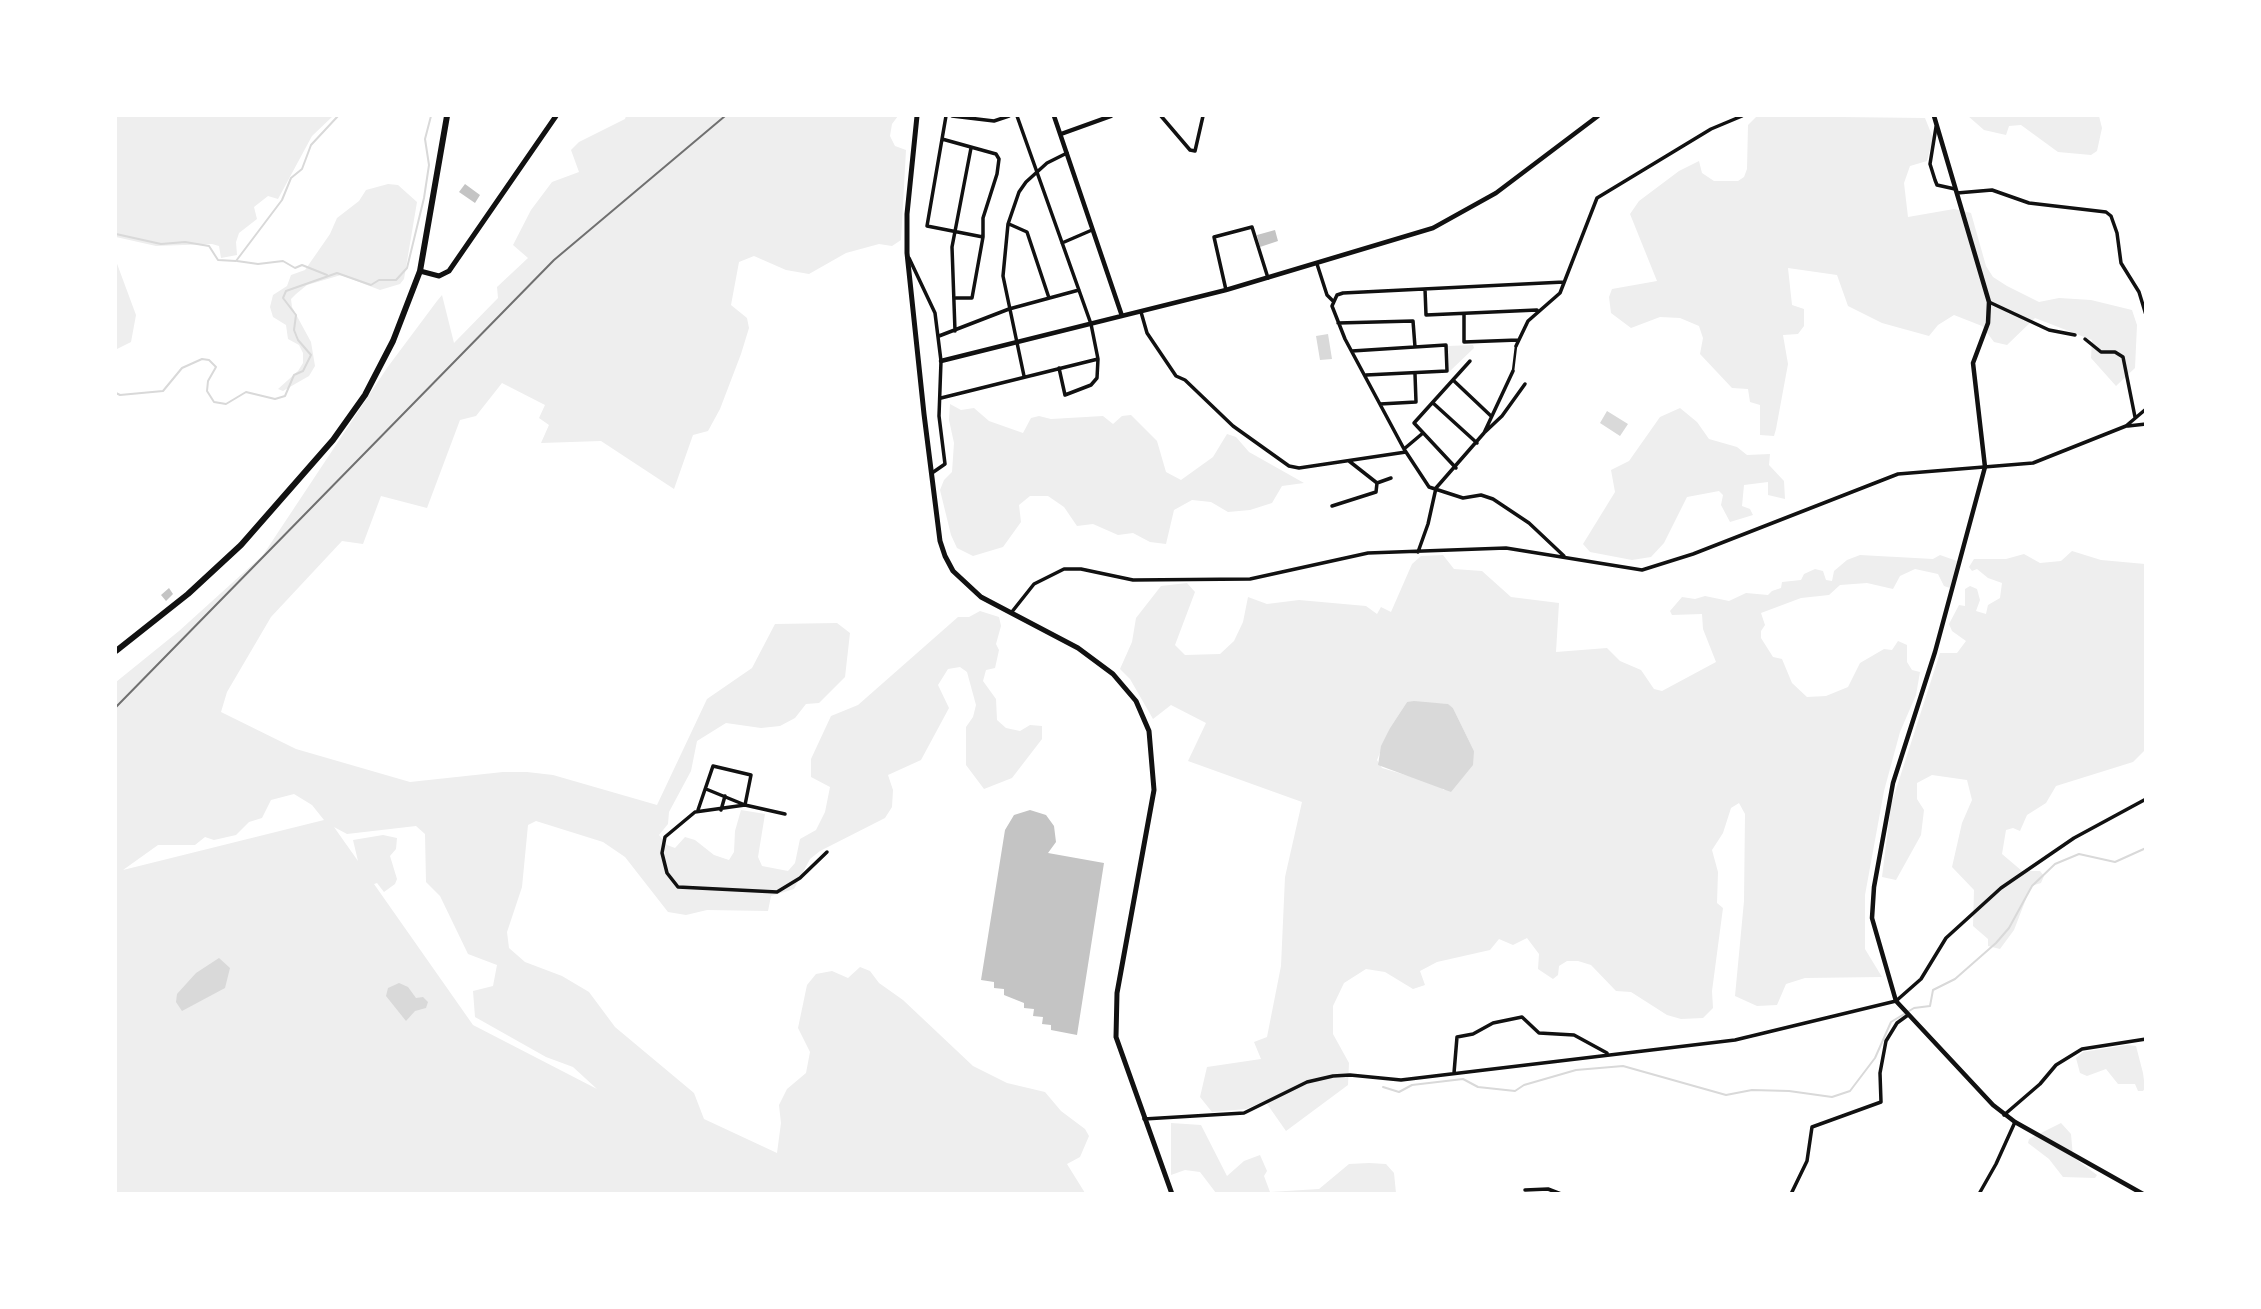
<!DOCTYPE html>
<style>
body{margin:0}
#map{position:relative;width:2261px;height:1309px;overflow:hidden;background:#fff;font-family:"IBM Plex Sans",sans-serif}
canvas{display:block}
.frame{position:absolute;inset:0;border:117px solid #fff;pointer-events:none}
</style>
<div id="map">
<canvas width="2261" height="1309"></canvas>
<div class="frame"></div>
</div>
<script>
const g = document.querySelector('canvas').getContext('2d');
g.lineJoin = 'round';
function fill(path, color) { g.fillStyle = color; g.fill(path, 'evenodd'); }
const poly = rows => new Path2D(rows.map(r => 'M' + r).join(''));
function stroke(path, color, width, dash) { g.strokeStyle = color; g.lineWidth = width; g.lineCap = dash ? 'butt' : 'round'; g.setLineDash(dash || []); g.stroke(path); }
const green = poly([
 [116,116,333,116,312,136,278,199,268,196,254,207,257,219,239,233,236,242,237,255,221,258,219,246,212,244,156,246,116,237],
 [626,116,898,116,892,124,890,136,895,146,906,150,901,240,892,246,879,244,846,253,809,274,786,270,754,256,739,262,731,305,747,318,749,328,741,354,720,409,708,431,693,435,674,489,601,441,541,443,549,425,539,418,545,405,502,383,476,416,460,420,427,508,381,496,363,544,342,541,271,617,227,692,221,712,296,749,410,782,503,772,527,772,553,775,657,805,707,699,752,668,775,624,837,623,850,633,845,677,819,703,806,704,795,718,780,726,761,728,726,723,697,741,691,771,669,812,668,824,659,835,667,845,675,848,685,837,695,840,714,855,729,860,734,852,735,831,741,810,765,814,758,857,762,866,788,871,795,863,800,839,816,830,825,812,830,787,811,777,811,759,831,716,858,705,958,617,969,617,980,611,999,617,1001,626,996,644,999,650,995,668,986,670,983,681,996,699,997,720,1006,728,1020,731,1030,725,1042,726,1042,739,1012,778,984,789,966,765,966,727,973,717,976,705,967,672,960,667,948,669,938,685,949,708,921,760,888,775,893,790,892,807,885,818,820,851,810,859,794,889,771,896,768,911,707,910,686,915,668,912,625,857,603,842,536,821,528,825,522,887,507,932,509,948,525,962,562,976,589,992,615,1027,694,1093,704,1119,777,1153,781,1123,779,1105,787,1089,806,1073,810,1052,798,1028,807,985,816,974,832,971,848,978,860,967,870,971,879,983,903,1000,973,1066,1007,1083,1045,1092,1061,1111,1085,1129,1089,1136,1080,1157,1067,1164,1085,1193,116,1194,116,682,179,631,263,555,387,368,437,301,442,295,454,343,498,298,497,287,528,258,513,245,531,210,552,182,579,172,571,150,579,142,625,119],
 [294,794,312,805,324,820,123,870,158,845,195,845,205,837,214,840,236,835,249,822,262,818,271,800],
 [416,826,425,834,426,882,440,896,468,954,497,965,493,986,473,991,475,1017,546,1057,573,1067,597,1089,473,1025,374,884,377,883,384,892,395,884,397,879,390,856,396,849,397,838,383,835,353,840,358,861,334,827,347,834],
 [1757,116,1925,118,1933,138,1927,161,1910,166,1904,183,1908,217,1954,209,1971,213,1986,266,1993,277,2007,286,2039,302,2059,298,2091,300,2132,310,2137,325,2135,368,2116,386,2091,358,2092,340,2035,318,2007,345,1994,342,1982,326,1954,315,1938,325,1929,336,1882,323,1848,306,1837,275,1788,268,1792,305,1804,309,1804,326,1798,334,1783,335,1788,364,1776,429,1774,436,1760,435,1760,405,1750,402,1748,389,1732,388,1700,354,1703,338,1699,326,1680,318,1660,317,1631,328,1611,313,1609,297,1612,289,1657,281,1630,214,1639,201,1679,171,1699,161,1702,173,1714,181,1738,181,1744,177,1747,169,1748,125],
 [1968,116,2099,116,2102,128,2097,151,2091,155,2058,152,2021,125,2009,126,2006,135,1984,130],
 [388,184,398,185,417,202,404,279,400,284,380,290,341,275,307,285,296,294,291,299,292,307,311,342,315,366,309,376,295,384,283,391,278,389,298,371,303,363,303,353,299,345,288,339,286,325,273,317,270,307,273,295,287,286,291,275,305,270,330,234,337,218,359,201,366,190],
 [116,261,136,315,131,342,117,349,116,357],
 [1473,345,1474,348,1449,372,1448,346],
 [950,404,961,410,974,408,989,421,1023,433,1031,418,1039,416,1051,419,1103,416,1113,424,1122,416,1131,415,1157,441,1166,472,1181,480,1213,457,1227,434,1236,437,1249,452,1304,483,1282,486,1272,503,1250,510,1228,512,1211,502,1192,500,1174,510,1166,544,1150,542,1133,533,1118,535,1093,524,1077,526,1064,507,1048,496,1030,496,1019,505,1021,522,1003,547,973,556,957,548,951,535,940,490,944,480,952,472,954,443,949,420],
 [1680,408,1697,422,1709,439,1737,447,1747,455,1770,454,1769,465,1784,481,1785,499,1768,495,1768,482,1744,485,1742,506,1750,509,1753,515,1730,522,1721,505,1723,495,1719,491,1687,497,1664,543,1651,557,1632,560,1590,552,1583,544,1615,492,1611,470,1629,461,1660,417],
 [2072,551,2101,560,2145,564,2145,750,2133,762,2056,786,2046,803,2027,815,2020,831,2013,828,2006,830,2002,854,2022,871,2040,871,2044,876,2041,883,2031,886,2014,930,2000,949,1988,946,1988,939,1973,926,1974,890,1952,867,1962,823,1972,800,1967,780,1932,775,1917,783,1917,799,1924,810,1921,835,1896,880,1882,877,1891,805,1940,653,1957,653,1966,641,1952,631,1949,624,1959,605,1965,606,1965,589,1970,586,1977,589,1980,600,1976,611,1986,614,1988,605,2000,598,2002,583,1988,578,1977,569,1972,571,1969,567,1974,559,2006,559,2024,554,2040,563,2061,561],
 [1443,555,1454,569,1482,571,1511,597,1559,603,1556,652,1607,648,1620,661,1641,670,1654,689,1662,691,1716,662,1703,629,1702,614,1672,615,1670,611,1682,597,1695,599,1705,596,1729,601,1746,593,1768,595,1772,591,1781,588,1782,582,1801,580,1804,574,1815,569,1823,571,1826,580,1832,581,1834,571,1847,560,1860,555,1933,559,1940,555,1957,561,1950,588,1944,586,1938,574,1915,569,1900,576,1893,589,1867,583,1840,585,1829,595,1801,598,1761,613,1765,625,1761,631,1761,638,1773,657,1782,659,1792,683,1807,697,1826,696,1848,687,1860,663,1884,649,1892,650,1898,641,1907,645,1907,662,1912,670,1920,672,1916,695,1900,732,1884,791,1865,895,1865,949,1882,977,1805,978,1786,984,1777,1005,1757,1006,1735,996,1744,901,1745,814,1739,803,1731,808,1723,833,1712,850,1718,872,1717,903,1723,908,1712,991,1713,1008,1703,1018,1681,1019,1667,1015,1631,992,1616,991,1591,965,1578,961,1567,961,1559,966,1558,975,1553,979,1538,969,1539,954,1527,938,1513,945,1499,939,1490,950,1437,962,1420,971,1425,985,1413,989,1385,972,1366,969,1344,983,1333,1006,1333,1034,1349,1063,1348,1085,1286,1131,1265,1101,1246,1109,1212,1112,1200,1097,1207,1067,1261,1059,1254,1042,1267,1037,1281,966,1285,877,1302,802,1188,761,1206,723,1171,705,1153,719,1130,679,1120,669,1132,642,1136,618,1161,586,1187,583,1195,592,1175,645,1185,655,1220,654,1234,641,1243,622,1248,597,1267,604,1299,600,1366,606,1377,614,1381,607,1391,612,1412,564,1421,556],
 [1407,702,1447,704,1453,708,1474,751,1444,790,1436,784,1382,768,1377,760,1390,728],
 [2127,1045,2136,1046,2143,1073,2145,1088,2143,1091,2138,1091,2135,1084,2118,1084,2106,1069,2087,1076,2080,1073,2076,1058,2083,1052],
 [1171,1123,1201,1125,1227,1176,1244,1161,1260,1155,1267,1171,1264,1176,1270,1192,1319,1189,1349,1164,1369,1163,1386,1164,1394,1173,1396,1193,1216,1193,1200,1172,1185,1170,1171,1175],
 [2061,1123,2071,1134,2073,1157,2097,1175,2095,1178,2063,1177,2049,1159,2028,1143,2029,1139]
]);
const water = poly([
 [1328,334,1332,359,1320,360,1316,336],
 [1607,411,1628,424,1620,436,1600,423],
 [1414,701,1448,704,1453,708,1474,751,1473,765,1451,792,1378,765,1381,746,1390,728,1407,702],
 [219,958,230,968,225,988,182,1011,176,1002,177,994,196,973],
 [399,983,408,987,416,998,423,997,428,1002,426,1008,415,1011,406,1021,386,996,388,988]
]);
const stream = poly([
 [116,234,161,244,185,242,209,246,218,260,236,261,282,200,291,178,302,169,311,145,338,116],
 [237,261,258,264,283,261,295,268,302,265,327,275],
 [116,393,120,395,163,391,182,368,202,359,209,360,216,367,208,381,207,391,214,402,226,404,246,392,275,399,285,396,294,375,303,371,311,355,298,340,294,330,296,315,283,298,286,291,337,273,371,285,379,280,396,280,407,268,424,198,429,165,425,139,431,116],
 [1383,1087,1399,1092,1412,1085,1463,1079,1478,1087,1515,1091,1524,1085,1576,1070,1623,1066,1726,1095,1752,1090,1789,1091,1832,1097,1850,1091,1875,1058,1891,1022,1914,1008,1930,1006,1933,990,1955,979,1996,943,2009,928,2032,886,2055,864,2079,854,2115,862,2146,848]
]);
const building = poly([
 [465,184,480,195,475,203,459,192],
 [1275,230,1278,241,1260,247,1257,235],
 [169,588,173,594,166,601,161,595],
 [1030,810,1046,815,1054,826,1056,842,1048,853,1104,863,1077,1035,1051,1030,1051,1025,1042,1024,1043,1017,1033,1016,1034,1009,1024,1008,1024,1003,1004,995,1004,989,994,988,994,982,981,980,1005,830,1014,815]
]);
const pedestrian = poly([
 [1513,371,1516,346]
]);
const minor = poly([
 [946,116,927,226,983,237],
 [952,116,994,121,1009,116],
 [1017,116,1091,324,1098,359,1097,378,1091,385,1065,395,1059,368],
 [1161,116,1190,150,1195,151,1203,116],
 [1936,127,1930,164,1935,180,1937,185,1955,189],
 [942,139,996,154,999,159,997,174,983,218,983,237,972,298,956,298],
 [1957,193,1992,190,2029,203,2106,212,2111,216,2117,233,2121,263,2139,292,2146,315],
 [1009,224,1027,232,1049,298],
 [1062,243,1092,230],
 [909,258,935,313,941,361,939,416,945,464,932,473],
 [1317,264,1327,295,1333,301],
 [1564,282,1343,293,1337,295,1332,306,1345,339,1404,449,1429,487,1463,498,1481,495,1493,499,1529,523,1564,556],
 [1425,289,1426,315,1537,310],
 [1226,290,1214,237,1252,227,1268,278],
 [1989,302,2049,330,2075,335],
 [1141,312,1147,333,1176,376,1185,380,1233,426,1289,466,1299,468,1406,452],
 [1464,314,1464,342,1518,340],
 [1338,323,1413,321,1415,347],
 [955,331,952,247,971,148],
 [939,336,1009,309,1079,290],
 [2085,339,2101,352,2115,352,2123,357,2135,417],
 [1516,346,1528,321,1560,293,1597,198,1711,129,1742,116],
 [1352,351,1446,345,1447,371,1366,375],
 [1024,376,1003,276,1008,224,1019,192,1026,182,1047,163,1067,153],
 [1453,380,1491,416],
 [941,398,1098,359],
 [1433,403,1477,443],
 [1380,404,1416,402,1415,374],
 [2128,426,2146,424],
 [1485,432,1502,416,1525,384],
 [1404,449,1423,433],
 [1349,461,1377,483,1391,478],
 [1456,468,1414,423,1470,361],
 [1332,506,1376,492,1377,483],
 [1418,552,1428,524,1436,488,1484,433,1513,371],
 [1011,613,1034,584,1064,569,1081,569,1133,580,1250,579,1368,553,1506,548,1642,570,1693,554,1898,474,2033,463,2126,426,2146,409],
 [698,810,713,766,751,775,745,805,706,789],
 [721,810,725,796],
 [785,814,745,805,695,812,665,837,662,853,667,873,678,887,777,892,800,878,827,852],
 [1454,1073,1457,1037,1473,1034,1493,1023,1522,1017,1539,1033,1574,1035,1607,1053],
 [2004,1115,2040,1084,2056,1065,2082,1049,2146,1039],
 [1144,1119,1244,1113,1307,1082,1333,1076,1350,1075,1401,1080,1735,1040,1896,1001,1921,979,1946,938,2001,888,2074,838,2146,799],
 [1525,1190,1548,1189,1561,1194],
 [1791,1194,1807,1161,1812,1127,1881,1102,1880,1073,1886,1041,1897,1023,1908,1015],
 [1979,1194,1996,1164,2015,1122]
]);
const tertiary = poly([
 [1054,116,1122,316],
 [1934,116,1989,302,1988,323,1973,363,1985,467,1935,652,1893,783,1874,887,1872,918,1896,1001,1993,1105,2015,1122,2143,1194],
 [1061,134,1111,116],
 [941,361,1226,290,1433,228,1496,193,1598,116]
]);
const secondary = poly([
 [917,116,907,214,907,253,924,414,940,541,945,556,953,571,981,597,1078,648,1113,674,1136,701,1149,731,1154,790,1117,993,1116,1037,1172,1194],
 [420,271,439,276,449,271,556,116]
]);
const primary = poly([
 [116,651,188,594,241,545,333,440,365,395,393,341,420,271,447,116]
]);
const rail = poly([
 [116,707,554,260,725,116]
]);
fill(green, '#eee');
fill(water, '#d9d9d9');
stroke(stream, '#d9d9d9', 2);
fill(building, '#c4c4c4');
stroke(pedestrian, '#111', 2.5);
stroke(minor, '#111', 3.5);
stroke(tertiary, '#111', 4.5);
stroke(secondary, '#111', 5);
stroke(primary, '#111', 6);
stroke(rail, '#707070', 2);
</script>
